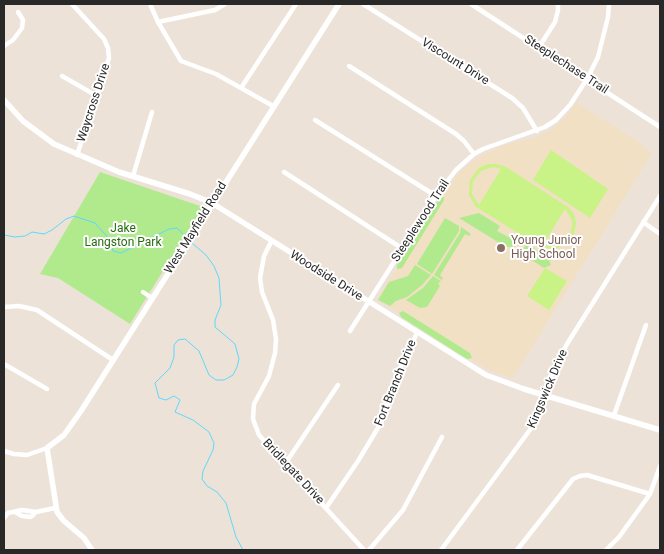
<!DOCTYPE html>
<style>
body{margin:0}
#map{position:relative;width:664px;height:554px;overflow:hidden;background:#ede2d7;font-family:Roboto,sans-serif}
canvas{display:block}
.frame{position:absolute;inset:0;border:5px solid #282828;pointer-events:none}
</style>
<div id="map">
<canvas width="664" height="554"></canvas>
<div class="frame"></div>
</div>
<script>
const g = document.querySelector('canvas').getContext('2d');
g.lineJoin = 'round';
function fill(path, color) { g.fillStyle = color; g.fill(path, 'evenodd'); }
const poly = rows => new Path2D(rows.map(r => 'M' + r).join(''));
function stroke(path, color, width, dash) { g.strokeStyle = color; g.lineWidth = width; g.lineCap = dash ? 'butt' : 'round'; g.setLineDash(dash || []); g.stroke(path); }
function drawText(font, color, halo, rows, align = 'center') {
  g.font = font + ' Roboto,sans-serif'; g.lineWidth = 4; g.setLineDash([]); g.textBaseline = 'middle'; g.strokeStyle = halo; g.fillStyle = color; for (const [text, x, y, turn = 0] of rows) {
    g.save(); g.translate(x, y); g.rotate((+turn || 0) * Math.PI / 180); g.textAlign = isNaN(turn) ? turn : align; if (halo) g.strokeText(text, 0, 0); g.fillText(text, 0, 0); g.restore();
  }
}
const education = poly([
 [576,102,637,141,652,153,513,378,488,370,377,299,459,172,474,160,489,152,505,145,537,137,554,128,566,117]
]);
const green = poly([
 [100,172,203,207,130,324,58,278,40,274],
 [443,195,444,200,402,268,397,269,397,265,440,197],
 [479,213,500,226,497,231,516,241,512,247,506,247,459,218],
 [445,218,459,226,459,231,432,274,417,264],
 [461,227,471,234,469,236,465,234,440,275,443,278,442,280,434,275,460,233],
 [524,242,548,257,551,265,544,268,521,253,525,246,523,244],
 [415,265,431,275,422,285,407,297,396,301,390,306,378,300,389,282,408,276],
 [433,276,441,281,438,283,440,286,427,307,420,308,406,300,423,288],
 [403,311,470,353,472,358,467,359,401,317,399,313]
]);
const pitch = poly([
 [551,150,608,189,590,218,533,180],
 [488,164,497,164,506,167,568,207,574,214,576,223,574,233,569,242,556,249,542,248,476,207,469,195,470,180,479,168],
 [493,167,501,169,479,205,472,194,473,181,481,171],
 [565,209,572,220,572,228,569,236,564,242,556,246,543,245],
 [545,268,567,281,549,310,527,296]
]);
const stream = poly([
 [4,235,15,237,25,236,32,232,44,234,52,230,66,219,74,216,95,223,110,240,113,251,121,253,169,229,177,228,187,238],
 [192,243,206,255,214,266,219,278,221,305,215,320,215,327,235,344,239,359,237,367,233,375,224,380,216,380,209,375,199,351,185,339,178,340,174,345,174,357,170,368,155,383,159,398,166,400,174,396,180,400,175,412,193,420,209,432,214,443,213,450,203,471,202,479,207,486,217,492,226,503,236,537,243,550]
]);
const street = poly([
 [72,4,104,39,108,48,109,58,77,155],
 [150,4,158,22,181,61,216,74,273,106],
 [363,4,512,98,523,108,537,131],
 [471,4,660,127],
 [158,22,215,10,225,4],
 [4,46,13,40,22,28,23,20,18,12],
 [539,47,555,22,558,10,558,4],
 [349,66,456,134,464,141,474,154],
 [62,76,97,96],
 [241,88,296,4],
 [315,120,436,196],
 [284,172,403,249],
 [133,176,152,112],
 [643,222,660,234],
 [271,242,264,256,260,278,262,292,273,320,276,339,275,353,269,376,254,404,253,419,259,435,364,550],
 [143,292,152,298],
 [4,307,19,306,37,310,113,360],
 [350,331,436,196,456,170,474,154,483,149,545,127,556,120,570,105,587,79,598,57,608,17,609,4],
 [4,364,47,389],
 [614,415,646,325],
 [4,451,14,454,27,455,47,448],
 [285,464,338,385],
 [326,508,358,461,381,423,400,368,417,333],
 [15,512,22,516,31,517,36,512],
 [4,518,8,513,22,510,36,512,55,508],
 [369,550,403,510,442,437],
 [441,550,535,423,555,366,567,344,660,196],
 [517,550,573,479,580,476,587,475,650,494],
 [606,550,619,537,650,494,660,466]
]);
const secondary = poly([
 [4,100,23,121,54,144,119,172,190,194,212,203,486,375,524,389,660,430],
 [92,550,84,538,64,521,57,512,47,448,64,435,81,411,339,4]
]);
const markers = [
 [501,248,5,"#8d6e63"]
];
const streetNames = [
 ["Viscount Drive",455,62,32],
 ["Steeplechase Trail",566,65,33],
 ["Waycross Drive",94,103,-72],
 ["Steeplewood Trail",421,221,-57],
 ["West Mayfield Road",196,228,-58],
 ["Woodside Drive",326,276,32],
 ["Fort Branch Drive",396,383,-68],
 ["Kingswick Drive",548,389,-67],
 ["Bridlegate Drive",293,472,47]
];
const parkNames = [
 ["Jake",123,229],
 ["Langston Park",123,243]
];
const educationNames = [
 ["Young Junior",511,241],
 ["High School",511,255]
];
fill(education, '#f1e0c4');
fill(green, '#b1ea8d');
fill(pitch, '#caf387');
stroke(stream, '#5dd8fc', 1);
stroke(street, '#fff', 4.5);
stroke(secondary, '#fff', 5.5);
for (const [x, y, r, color] of markers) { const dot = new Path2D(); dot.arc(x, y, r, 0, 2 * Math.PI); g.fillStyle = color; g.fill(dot); stroke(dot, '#fff', 2); }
drawText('12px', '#282828', '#fff', streetNames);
drawText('12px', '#286c11', '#fff', parkNames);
drawText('12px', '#785e54', '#fff', educationNames, 'left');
</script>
